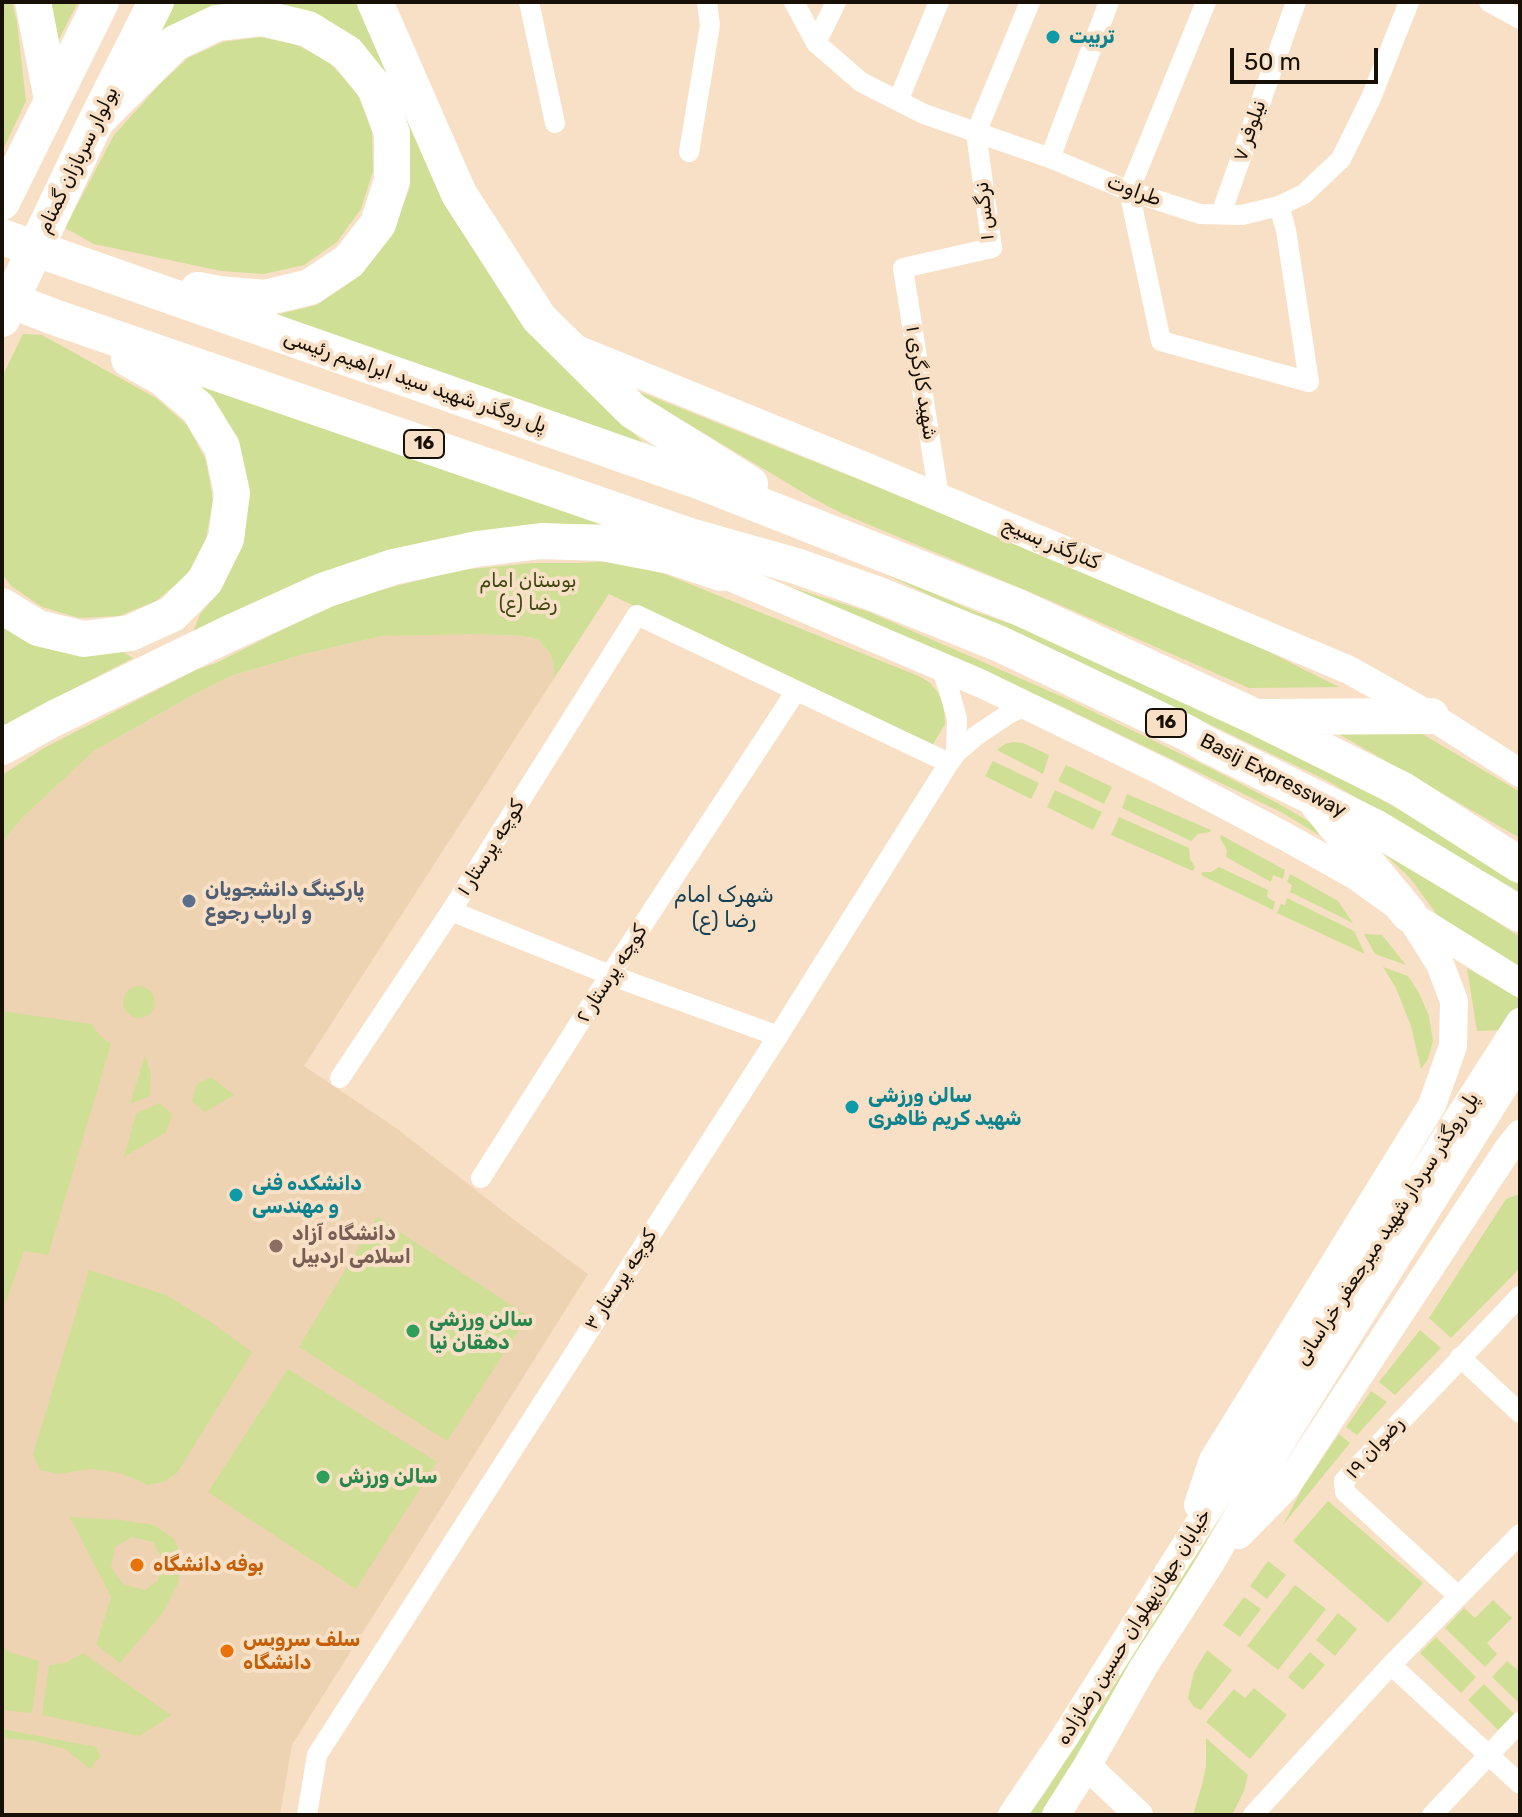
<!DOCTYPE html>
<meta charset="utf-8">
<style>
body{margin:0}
#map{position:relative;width:1522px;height:1817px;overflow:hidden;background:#f7e0c5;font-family:Rubik,sans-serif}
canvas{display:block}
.frame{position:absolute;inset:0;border:4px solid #181007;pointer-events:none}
.scale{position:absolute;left:1230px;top:48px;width:148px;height:36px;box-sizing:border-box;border:4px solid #181007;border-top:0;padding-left:10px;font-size:24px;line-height:28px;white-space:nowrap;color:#181007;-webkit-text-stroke:6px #f7e0c5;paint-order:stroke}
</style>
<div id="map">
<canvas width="1522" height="1817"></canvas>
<div class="frame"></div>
<div class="scale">50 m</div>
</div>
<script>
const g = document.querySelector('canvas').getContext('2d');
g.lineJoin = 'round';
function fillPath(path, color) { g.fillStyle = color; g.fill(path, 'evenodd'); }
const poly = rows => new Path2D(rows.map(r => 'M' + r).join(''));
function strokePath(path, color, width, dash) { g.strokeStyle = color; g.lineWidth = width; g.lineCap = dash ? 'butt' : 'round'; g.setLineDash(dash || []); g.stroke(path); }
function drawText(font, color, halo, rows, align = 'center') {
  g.font = font + ' Rubik,Cairo,sans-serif'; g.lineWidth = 8; g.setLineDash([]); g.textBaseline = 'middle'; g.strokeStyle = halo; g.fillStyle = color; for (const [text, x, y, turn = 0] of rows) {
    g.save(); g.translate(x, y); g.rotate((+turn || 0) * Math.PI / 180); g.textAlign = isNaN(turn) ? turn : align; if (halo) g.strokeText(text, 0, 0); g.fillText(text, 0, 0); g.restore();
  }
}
fillPath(poly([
 [480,634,524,636,539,640,550,654,554,668,553,680,304,1066,396,1128,513,1219,588,1274,292,1745,280,1815,2,1815,2,842,23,817,94,751,193,695,231,676,305,654,382,636]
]), '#eed3b2');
fillPath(poly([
 [2,2,12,2,17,22,26,101,2,152],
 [48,2,78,2,54,49],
 [173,2,362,2,446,201,525,329,652,451,267,317,317,305,361,275,393,231,410,187,410,132,311,18,145,56],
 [260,37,297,45,330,63,357,93,372,131,373,171,361,209,337,242,304,265,264,274,221,271,94,244,65,228,114,135,160,84,188,58,223,42],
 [23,334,42,335,156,398,187,425,206,460,213,500,206,539,187,575,156,601,119,616,79,618,42,607,11,586,2,574,2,377],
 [194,381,613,524,541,525,191,638,200,614,221,590,244,542,249,487,237,440],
 [625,386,1012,541,1261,648,1339,687,1249,688,1056,603,841,513,809,496],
 [843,554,976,612,1026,629,1334,772,1520,880,1520,893,1328,781,1023,635,973,616],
 [630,560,921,677,930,683,938,693,944,706,945,724,932,746,609,594,553,680,554,668,550,654,539,640,524,636,480,634,382,636,305,654,231,676,193,695,94,751,23,817,2,842,2,775,44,748,196,670,216,663,336,603,365,594,460,570,533,563,579,563],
 [787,586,869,612,1065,698,1212,769,1281,805,1313,824,1319,835,1281,812,1061,706,873,625],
 [2,622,120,650,133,658,2,726],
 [1323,725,1414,729,1520,792,1520,838],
 [1013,742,1023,743,1049,755,1043,774,997,750,1005,744],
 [993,761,1039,783,1031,799,985,776],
 [1066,765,1112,787,1104,804,1058,781],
 [1055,790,1102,812,1093,830,1047,807],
 [1127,794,1211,830,1210,832,1198,834,1191,841,1122,808],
 [1119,817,1189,848,1190,859,1195,867,1193,871,1111,835],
 [1221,835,1285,870,1283,879,1273,875,1271,882,1226,857,1227,850,1220,838],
 [1374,844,1520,937,1520,973,1446,927,1410,878],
 [1219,867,1268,890,1267,897,1275,902,1273,910,1201,875,1203,872,1211,872],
 [1290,874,1338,901,1353,923,1290,892,1292,885,1287,882],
 [1287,898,1354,931,1365,954,1277,913,1281,904,1285,905],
 [1364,934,1382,935,1406,965,1375,954],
 [1383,967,1408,976,1419,993,1429,1016,1433,1041,1428,1059,1421,1069,1411,1026,1396,988],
 [1467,968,1520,999,1520,1037,1501,1030,1477,1031],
 '123 1002a16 16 0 1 1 32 0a16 16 0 1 1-32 0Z',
 [2,1011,92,1024,100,1036,111,1044,48,1255,24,1251,2,1312],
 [145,1055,151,1074,150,1096,130,1104],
 [211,1077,234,1095,205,1112,192,1102,196,1085],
 [159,1103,172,1114,166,1132,124,1157,136,1114],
 [1520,1194,1520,1268,1451,1338,1429,1318,1506,1199],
 [377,1217,528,1316,447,1441,299,1347],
 [89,1270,166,1295,212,1323,252,1352,177,1473,164,1482,148,1485,120,1473,91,1469,59,1474,40,1470,33,1454],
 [1420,1330,1441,1348,1395,1395,1379,1382],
 [288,1369,437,1462,356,1589,208,1492],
 [1371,1391,1387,1402,1357,1435,1346,1427],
 [1339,1434,1350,1443,1283,1525,1303,1487],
 [1328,1501,1423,1583,1388,1623,1293,1541],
 [1229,1502,1044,1815,1029,1815,1045,1793],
 [70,1517,122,1520,154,1525,174,1539,182,1558,178,1583,164,1611,120,1663,96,1645,111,1597],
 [132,1537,153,1542,164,1563,158,1580,145,1590,123,1584,111,1567,115,1547],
 [1268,1561,1286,1575,1267,1599,1250,1586],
 [1295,1585,1326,1609,1278,1670,1247,1646],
 [1244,1597,1261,1609,1240,1637,1223,1625],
 [1493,1600,1512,1618,1487,1643,1497,1654,1485,1667,1445,1628,1464,1608,1475,1618],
 [1338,1613,1357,1629,1335,1656,1316,1640],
 [1436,1637,1476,1677,1461,1693,1420,1653],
 [2,1643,8,1652,39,1661,32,1713,2,1710],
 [1207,1650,1232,1670,1201,1710,1194,1707,1188,1698,1194,1672],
 [1310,1652,1325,1665,1303,1690,1288,1677],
 [83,1653,171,1715,140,1736,42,1715,49,1665,65,1663],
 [1507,1661,1520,1672,1520,1704,1492,1677],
 [1484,1684,1514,1714,1498,1730,1468,1700],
 [1254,1688,1287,1715,1250,1759,1206,1722,1234,1689,1245,1698],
 [2,1729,96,1747,100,1757,90,1769,65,1749,34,1741,2,1738],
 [1206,1738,1248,1775,1244,1791,1232,1815,1193,1815,1202,1785,1206,1766]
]), '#d0df96');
strokePath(poly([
 [529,2,555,123],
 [794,2,816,43,861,82,924,114,1050,158,1129,191,1200,214,1242,215,1279,206,1304,194,1341,159,1371,98,1409,2],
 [1206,2,1129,191,1161,341,1309,382,1286,230,1279,206],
 [1489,2,1520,19],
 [816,43,836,2],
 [898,101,939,2],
 [689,152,710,25,707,2],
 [1050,158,1109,2],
 [1221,214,1296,2],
 [939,497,903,268,992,248,976,133,1030,2],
 [940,665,949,690,957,719,956,753],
 [451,911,610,975,778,1036],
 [340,1078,451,911,637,615,949,763],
 [481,1178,610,975,796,691],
 [1460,1357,1520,1413],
 [1458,1596,1345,1492,1344,1481,1520,1296],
 [1391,1665,1520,1534],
 [307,1815,317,1755,778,1036,949,763,956,753,977,735,1010,713,1028,705],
 [1253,1815,1391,1665,1520,1784],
 [1432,1815,1520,1722]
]), '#fff', 20);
strokePath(poly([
 [574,348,867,467,1349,670,1431,716,1520,773],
 [721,573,982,684,1163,772,1288,838,1356,876,1409,914,1520,983],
 [1198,1505,1213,1460,1432,1105,1453,1046,1454,1001,1440,964,1413,921],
 [1239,1535,1285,1488,1508,1149,1520,1134],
 [1087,1766,1139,1815],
 [1012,1815,1064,1738,1254,1437,1520,1022],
 [1056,1815,1087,1766,1144,1666,1210,1564,1276,1450,1520,1061]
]), '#fff', 28);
strokePath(poly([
 [33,2,52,99],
 [375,2,459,194,539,318,633,411,750,484],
 [96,121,175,43,217,23,262,18,308,29,347,53,376,89,392,133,392,180,378,224,349,261,310,287,265,298,219,294,198,290],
 [2,202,101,2],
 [2,237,704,483,1018,607,1256,717,1401,789,1520,865],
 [2,297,54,317,690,536,796,566,876,594,1000,644,1187,733,1206,744,1376,828,1520,914],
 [2,319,96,121,156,2],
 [2,606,38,628,84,639,130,633,172,614,205,581,226,539,232,493,222,447,198,408,163,378,129,359],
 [1262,717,1431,716],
 [2,747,53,719,228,634,325,590,393,567,477,549,541,541,603,543,670,556,721,573],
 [1319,805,1409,914]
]), '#fff', 36);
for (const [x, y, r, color] of [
 [1053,37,8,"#0f9aa8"],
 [189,901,8,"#5c6f8a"],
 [852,1107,8,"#0f9aa8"],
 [236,1195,8,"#0f9aa8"],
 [276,1246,8,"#8d6e63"],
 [413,1331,8,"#2e9e5b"],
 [323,1477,8,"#2e9e5b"],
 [137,1565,8,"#e8710a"],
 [227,1651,8,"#e8710a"]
]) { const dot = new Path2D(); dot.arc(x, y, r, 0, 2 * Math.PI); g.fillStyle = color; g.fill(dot); strokePath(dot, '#f7e0c5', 3); }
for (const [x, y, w] of [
 [424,444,40],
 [1166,723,40]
]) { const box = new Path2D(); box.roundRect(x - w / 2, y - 14, w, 28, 6); g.fillStyle = '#f7e0c5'; g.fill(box); strokePath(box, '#181007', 2); }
drawText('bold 18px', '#181007', null, [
 ["16",424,444],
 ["16",1166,723]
]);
drawText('bold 20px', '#0d838f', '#f7e0c5', [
 ["تربیت",1069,37],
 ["سالن ورزشی",868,1096],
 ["شهید کریم ظاهری",868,1119],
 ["دانشکده فنی",252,1184],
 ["و مهندسی",252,1207]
], 'left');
drawText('20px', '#181007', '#f7e0c5', [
 ["نیلوفر ۷",1250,131,-71],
 ["بولوار سربازان گمنام",78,160,-64],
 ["طراوت",1134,191,20],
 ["نرگس ۱",985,211,-96],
 ["پل روگذر شهید سید ابراهیم رئیسی",415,382,19],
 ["شهید کارگری ۱",921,383,81],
 ["کنارگذر بسیج",1051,544,23],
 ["Basij Expressway",1273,776,27],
 ["کوچه پرستار ۱",491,848,-58],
 ["کوچه پرستار ۲",612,974,-57],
 ["پل روگذر سردار شهید میرجعفر خراسانی",1387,1229,-57],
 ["کوچه پرستار ۳",621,1280,-57],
 ["رضوان ۱۹",1375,1448,-48],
 ["خیابان جهان‌پهلوان حسین رضا‌زاده",1134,1627,-58]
]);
drawText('20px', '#3f4711', '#f7e0c5', [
 ["بوستان امام",528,581],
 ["رضا (ع)",528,604]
]);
drawText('bold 20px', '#4e5e75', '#f7e0c5', [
 ["پارکینگ دانشجویان",205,890],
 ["و ارباب رجوع",205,913]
], 'left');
drawText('bold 20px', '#785e54', '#f7e0c5', [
 ["دانشگاه آزاد",292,1234],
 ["اسلامی اردبیل",292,1257]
], 'left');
drawText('bold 20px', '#27864d', '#f7e0c5', [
 ["سالن ورزشی",429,1320],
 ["دهقان نیا",429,1343],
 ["سالن ورزش",339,1477]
], 'left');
drawText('bold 20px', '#c56008', '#f7e0c5', [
 ["بوفه دانشگاه",153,1565],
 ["سلف سرویس",243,1640],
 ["دانشگاه",243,1663]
], 'left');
drawText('22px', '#144055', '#f7e0c5', [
 ["شهرک امام",724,896],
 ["رضا (ع)",724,921]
]);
</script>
